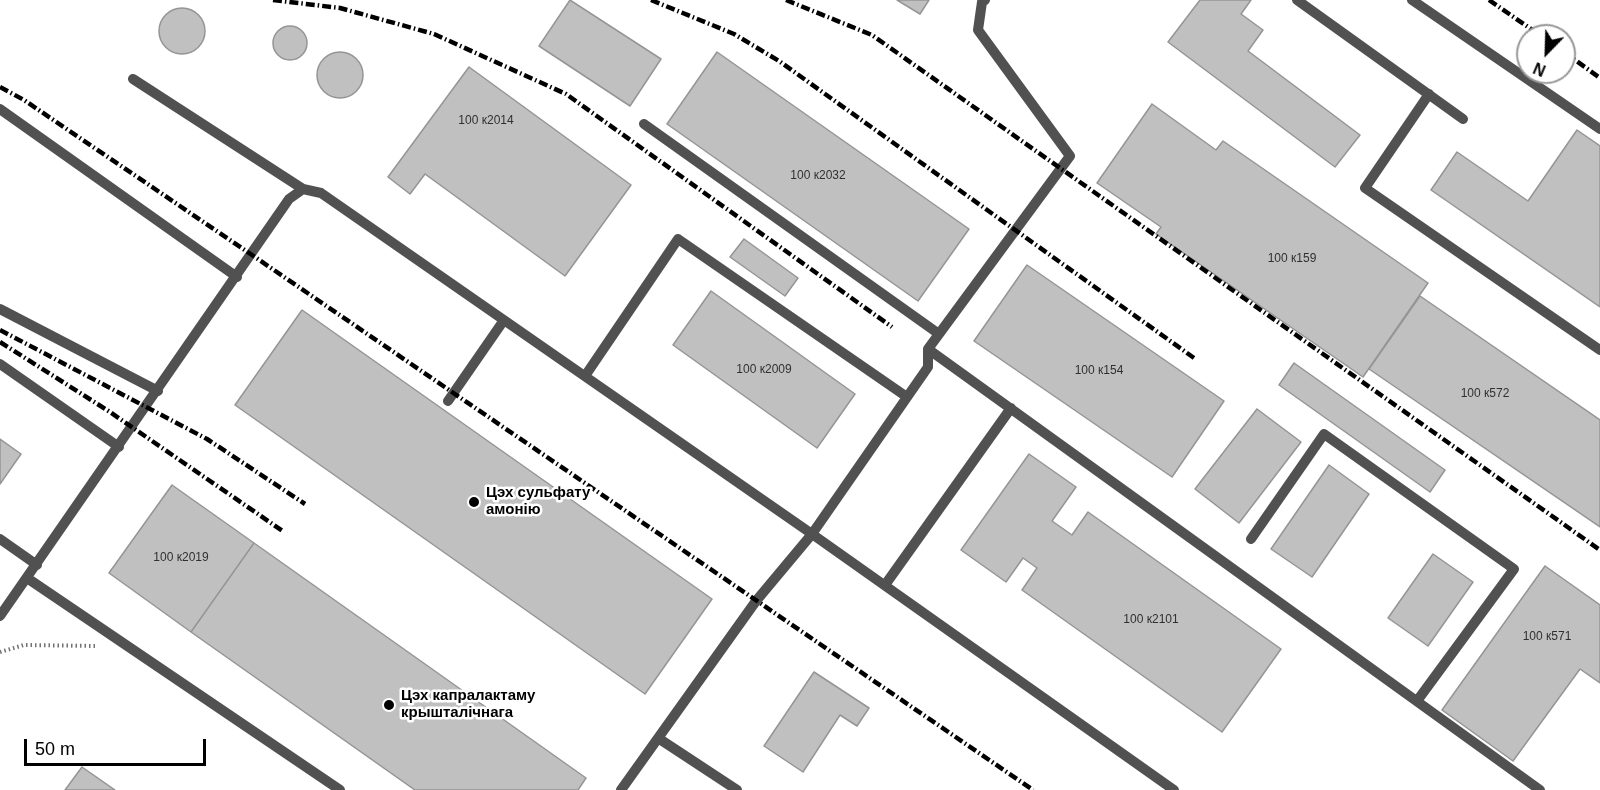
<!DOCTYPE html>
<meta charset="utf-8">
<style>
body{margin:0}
#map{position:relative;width:1600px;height:790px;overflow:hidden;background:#fff;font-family:Arial,sans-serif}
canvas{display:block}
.north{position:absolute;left:1516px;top:24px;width:60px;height:60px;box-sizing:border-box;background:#fff;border:2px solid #999;border-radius:50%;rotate:203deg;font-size:16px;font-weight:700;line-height:24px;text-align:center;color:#000}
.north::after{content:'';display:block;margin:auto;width:21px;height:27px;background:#000;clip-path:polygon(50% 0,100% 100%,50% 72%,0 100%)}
.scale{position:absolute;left:24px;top:739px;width:182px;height:27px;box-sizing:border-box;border:3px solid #000;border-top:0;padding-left:8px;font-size:18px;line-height:21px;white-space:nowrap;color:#000;-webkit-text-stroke:4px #fff;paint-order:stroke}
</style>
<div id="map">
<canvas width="1600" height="790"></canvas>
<div class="north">N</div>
<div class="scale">50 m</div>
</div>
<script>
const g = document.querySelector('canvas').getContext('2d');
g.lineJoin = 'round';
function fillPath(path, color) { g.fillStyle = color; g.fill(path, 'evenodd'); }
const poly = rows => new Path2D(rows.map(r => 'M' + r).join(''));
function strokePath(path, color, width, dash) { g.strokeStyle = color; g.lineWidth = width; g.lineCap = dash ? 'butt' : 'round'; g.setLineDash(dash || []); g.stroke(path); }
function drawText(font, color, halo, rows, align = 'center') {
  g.font = font + ' Arial,sans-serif'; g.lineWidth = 5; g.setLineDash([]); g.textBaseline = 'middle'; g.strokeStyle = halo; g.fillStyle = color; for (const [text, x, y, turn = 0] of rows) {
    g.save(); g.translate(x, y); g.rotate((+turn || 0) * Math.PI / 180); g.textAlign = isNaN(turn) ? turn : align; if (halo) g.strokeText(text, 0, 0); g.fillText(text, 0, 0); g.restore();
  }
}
const building = poly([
 [570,0,661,59,630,106,539,46,570,0],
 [897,0,929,0,920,14,897,0],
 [1200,0,1251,0,1241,14,1263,30,1248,51,1360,135,1335,167,1168,42,1200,0],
 '159 31a23 23 0 1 1 46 0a23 23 0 1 1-46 0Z',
 '273 43a17 17 0 1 1 34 0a17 17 0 1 1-34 0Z',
 [717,52,969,229,918,301,667,124,717,52],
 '317 75a23 23 0 1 1 46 0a23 23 0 1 1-46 0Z',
 [469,67,631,185,565,276,425,174,410,194,388,177,469,67],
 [1152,104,1216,150,1223,141,1428,283,1363,377,1156,234,1161,227,1097,183,1152,104],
 [1577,130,1600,146,1600,307,1431,190,1457,152,1528,201,1577,130],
 [744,239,798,278,785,296,730,257,744,239],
 [1027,265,1224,401,1172,477,974,341,1027,265],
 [711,291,855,394,817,448,673,345,711,291],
 [1420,296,1600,420,1600,527,1369,369,1420,296],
 [302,310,712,599,645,694,235,405,302,310],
 [1294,363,1445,470,1430,492,1279,385,1294,363],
 [1257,409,1301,442,1239,523,1195,489,1257,409],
 [0,439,21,454,0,484,0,439],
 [1029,454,1076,487,1052,521,1072,535,1088,512,1281,649,1222,732,1022,590,1037,568,1023,558,1006,582,961,550,1029,454],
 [1329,465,1369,494,1312,577,1271,549,1329,465],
 [172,485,254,543,191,632,109,573,172,485],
 [254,543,586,778,578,790,415,790,191,632,254,543],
 [1433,554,1473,582,1428,646,1388,618,1433,554],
 [1545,566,1600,605,1600,683,1580,669,1513,761,1442,710,1545,566],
 [814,672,869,708,857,726,840,715,803,772,764,746,814,672],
 [82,767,115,790,65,790,82,767]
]);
fillPath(building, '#c0c0c0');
strokePath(building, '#959595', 1.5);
strokePath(poly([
 [0,652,24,645,97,646]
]), '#737373', 4, [1.5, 3]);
strokePath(poly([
 [1297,0,1463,119],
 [1412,0,1600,129],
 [133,79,303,189,321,193,812,534,1174,790],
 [1429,94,1365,188,1600,350],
 [0,109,237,277],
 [644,124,939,334],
 [0,309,158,391],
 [928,349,1540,790],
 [0,364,119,447],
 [585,376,678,239,907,397],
 [448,401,504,320],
 [0,539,37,565],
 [1251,539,1324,434,1514,569,1417,701],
 [27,578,340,790],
 [885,585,1011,408],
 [0,616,289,199,303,189],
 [658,738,737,790],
 [621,790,756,601,812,534,928,367,928,349,1070,156,978,30,982,2,985,0]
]), '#515151', 10);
strokePath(poly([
 [273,0,340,8,434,34,566,94,892,327],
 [651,0,734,34,779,61,1194,358],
 [786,0,872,35,1600,550],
 [1489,0,1541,36],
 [1564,52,1600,78],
 [0,87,24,100,252,255,1033,790],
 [0,330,207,439,305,504],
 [0,342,110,412,284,532]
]), '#000', 4.5, [9, 3, 1.5, 3]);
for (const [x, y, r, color] of [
 [474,502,6,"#000"],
 [389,705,6,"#000"]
]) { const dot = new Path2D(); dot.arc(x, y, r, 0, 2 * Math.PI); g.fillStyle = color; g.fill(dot); strokePath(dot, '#fff', 2); }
drawText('12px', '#303030', null, [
 ["100 к2014",486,121],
 ["100 к2032",818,176],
 ["100 к159",1292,259],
 ["100 к2009",764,370],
 ["100 к154",1099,371],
 ["100 к572",1485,394],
 ["100 к2019",181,558],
 ["100 к2101",1151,620],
 ["100 к571",1547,637]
]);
drawText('bold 15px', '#000', '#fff', [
 ["Цэх сульфату",486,493],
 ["амонію",486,510],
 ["Цэх капралактаму",401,696],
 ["крышталічнага",401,713]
], 'left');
</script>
